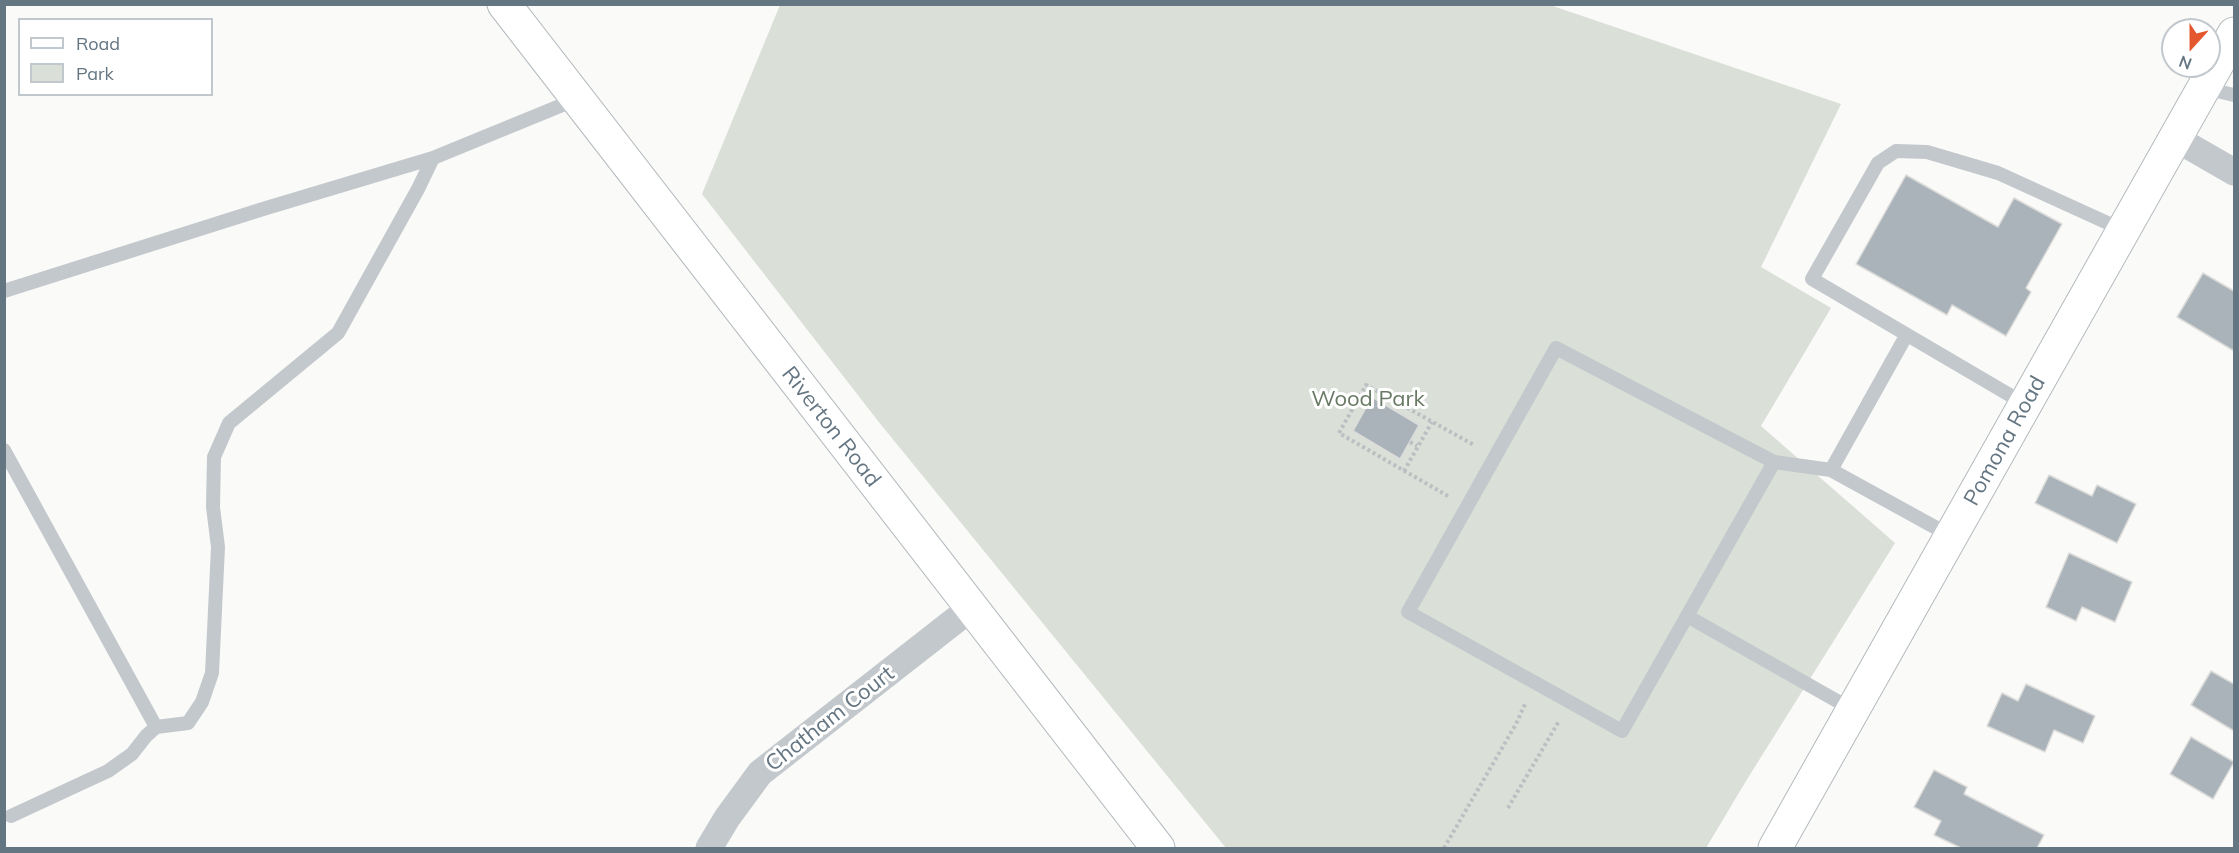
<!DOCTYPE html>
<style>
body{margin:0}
#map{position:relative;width:2239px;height:853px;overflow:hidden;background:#fafaf8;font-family:Mulish,sans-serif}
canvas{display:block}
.frame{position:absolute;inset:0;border:6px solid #657683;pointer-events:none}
.legend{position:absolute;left:18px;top:18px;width:195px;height:78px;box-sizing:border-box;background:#fff;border:2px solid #c1c8cd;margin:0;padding:8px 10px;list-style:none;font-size:18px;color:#657683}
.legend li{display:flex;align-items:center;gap:12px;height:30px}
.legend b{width:30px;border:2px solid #c1c8cd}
.north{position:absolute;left:2161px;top:18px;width:60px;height:60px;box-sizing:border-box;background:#fff;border:2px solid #c1c8cd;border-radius:50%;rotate:201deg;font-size:16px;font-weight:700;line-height:24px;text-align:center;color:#657683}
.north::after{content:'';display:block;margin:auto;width:21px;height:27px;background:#e4572e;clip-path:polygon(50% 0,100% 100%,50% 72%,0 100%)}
</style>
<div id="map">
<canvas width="2239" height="853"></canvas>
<div class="frame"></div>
<ul class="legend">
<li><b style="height:8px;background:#fff"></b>Road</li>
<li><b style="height:16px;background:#dadfd7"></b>Park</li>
</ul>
<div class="north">N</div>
</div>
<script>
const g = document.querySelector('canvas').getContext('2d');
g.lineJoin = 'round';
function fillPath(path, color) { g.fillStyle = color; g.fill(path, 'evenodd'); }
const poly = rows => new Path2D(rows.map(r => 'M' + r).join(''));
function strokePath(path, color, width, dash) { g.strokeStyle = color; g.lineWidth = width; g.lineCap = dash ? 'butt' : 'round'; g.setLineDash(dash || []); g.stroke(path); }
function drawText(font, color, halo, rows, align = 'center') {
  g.font = font + ' Mulish,sans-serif'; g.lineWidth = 6; g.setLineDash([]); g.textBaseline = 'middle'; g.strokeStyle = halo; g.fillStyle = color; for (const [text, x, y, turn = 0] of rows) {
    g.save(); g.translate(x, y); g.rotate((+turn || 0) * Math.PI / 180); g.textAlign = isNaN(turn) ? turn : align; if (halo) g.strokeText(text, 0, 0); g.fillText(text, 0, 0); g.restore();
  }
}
fillPath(poly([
 [780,5,1550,5,1841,104,1761,267,1831,308,1761,426,1895,543,1746,781,1706,848,1226,848,878,421,702,194]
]), '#dadfd7');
const building = poly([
 [1906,175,1998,227,2014,198,2062,224,2026,288,2031,292,2006,336,1952,305,1947,315,1856,264,1906,175],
 [2203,273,2234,291,2234,351,2177,317,2203,273],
 [1372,397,1419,425,1400,459,1353,431,1372,397],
 [2049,475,2092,496,2097,485,2136,504,2117,543,2035,503,2049,475],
 [2069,553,2132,582,2115,622,2082,607,2076,621,2046,607,2069,553],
 [2211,671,2234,684,2234,731,2191,705,2211,671],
 [2026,684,2095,716,2083,743,2054,730,2045,752,1987,726,2002,693,2018,701,2026,684],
 [2191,737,2234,762,2213,799,2170,774,2191,737],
 [1934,770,1967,787,1964,794,2044,835,2037,848,1961,848,1934,835,1941,821,1914,807,1934,770]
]);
fillPath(building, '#aab3b9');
strokePath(building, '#dcdcda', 1.5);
const secondary = poly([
 [504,4,1158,848],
 [1775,848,2234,34]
]);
strokePath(secondary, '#b3babf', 35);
strokePath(poly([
 [1410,442,1417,446],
 [1404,471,1432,422],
 [1448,496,1339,433,1366,385,1474,445],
 [1508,808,1559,721],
 [1444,848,1516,724,1526,702]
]), '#bbbfc2', 4, [3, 3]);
strokePath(poly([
 [2204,88,2234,95],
 [4,291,263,209,433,158],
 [2025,404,1812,279,1878,163,1896,151,1927,152,1998,173,2123,230],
 [4,450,156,727],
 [1774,462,1831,470,1906,336],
 [1831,470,1951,536],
 [1687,616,1774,462,1556,348,1408,612,1622,731,1687,616,1853,710],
 [11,816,108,771,132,754,146,736,156,727,188,723,202,702,212,673,218,547,213,507,214,457,229,423,338,333,418,189,433,158,577,99]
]), '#c3c8cc', 14);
strokePath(poly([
 [2175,138,2234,172],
 [709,848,727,818,760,773,971,608]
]), '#c3c8cc', 27);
strokePath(secondary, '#fff', 33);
drawText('22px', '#687a64', '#fff', [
 ["Wood Park",1368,399]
]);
drawText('22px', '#657683', '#fff', [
 ["Riverton Road",831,427,52],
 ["Pomona Road",2005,441,-61],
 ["Chatham Court",830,719,-38]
]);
</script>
